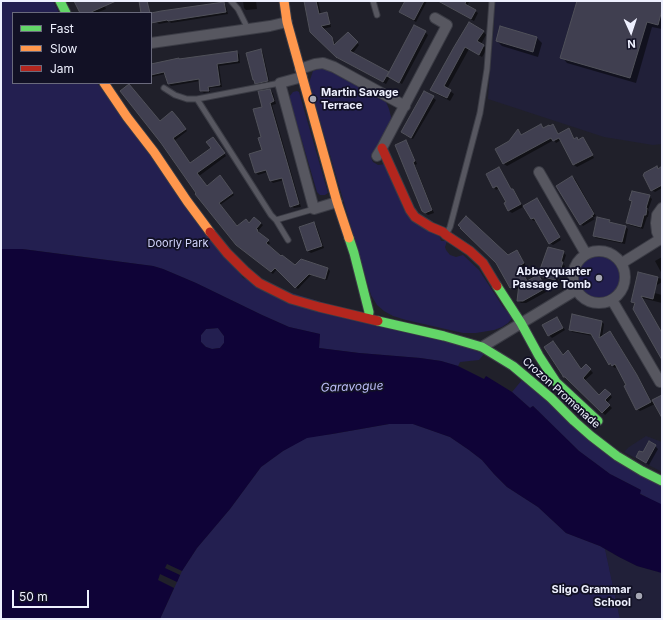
<!DOCTYPE html>
<style>
body{margin:0}
#map{position:relative;width:663px;height:620px;overflow:hidden;background:#20202a;font-family:Inter,sans-serif}
canvas{display:block}
.frame{position:absolute;inset:0;border:2px solid #eef0fe;pointer-events:none}
.legend{position:absolute;left:12px;top:12px;width:140px;height:72px;box-sizing:border-box;background:#121125;border:1px solid #6a6a7c;margin:0;padding:5px 7px;list-style:none;font-size:12px;color:#eef0fe}
.legend li{display:flex;align-items:center;gap:8px;height:20px}
.legend b{width:20px;border:1px solid #6a6a7c}
.north{position:absolute;left:611px;top:12px;width:40px;height:40px;-webkit-text-stroke:3px #121125;paint-order:stroke;rotate:177deg;font-size:11px;font-weight:700;line-height:16px;text-align:center;color:#eef0fe}
.north::after{content:'';display:block;margin:auto;width:14px;height:18px;background:#eef0fe;clip-path:polygon(50% 0,100% 100%,50% 72%,0 100%)}
.scale{position:absolute;left:12px;top:590px;width:77px;height:18px;box-sizing:border-box;border:2px solid #eef0fe;border-top:0;padding-left:5px;font-size:12px;line-height:14px;white-space:nowrap;color:#eef0fe;-webkit-text-stroke:3px #121125;paint-order:stroke}
</style>
<div id="map">
<canvas width="663" height="620"></canvas>
<div class="frame"></div>
<ul class="legend">
<li><b style="height:5px;background:#63d668"></b>Fast</li>
<li><b style="height:5px;background:#ff974d"></b>Slow</li>
<li><b style="height:5px;background:#b3261e"></b>Jam</li>
</ul>
<div class="north">N</div>
<div class="scale">50 m</div>
</div>
<script>
const g = document.querySelector('canvas').getContext('2d');
g.lineJoin = 'round';
function fillPath(path, color) { g.fillStyle = color; g.fill(path, 'evenodd'); }
const poly = rows => new Path2D(rows.map(r => 'M' + r).join(''));
function strokePath(path, color, width, dash) { g.strokeStyle = color; g.lineWidth = width; g.lineCap = dash ? 'butt' : 'round'; g.setLineDash(dash || []); g.stroke(path); }
function drawText(font, color, halo, rows, align = 'center') {
  g.font = font + ' Inter,sans-serif'; g.lineWidth = 3.5; g.setLineDash([]); g.textBaseline = 'middle'; g.strokeStyle = halo; g.fillStyle = color; for (const [text, x, y, turn = 0] of rows) {
    g.save(); g.translate(x, y); g.rotate((+turn || 0) * Math.PI / 180); g.textAlign = isNaN(turn) ? turn : align; if (halo) g.strokeText(text, 0, 0); g.fillText(text, 0, 0); g.restore();
  }
}
fillPath(poly([
 [494,1,662,1,662,144,653,145,604,137,488,99,491,55,494,25],
 [646,436,662,442,662,472,624,452,629,447],
 [605,549,619,557,637,566,662,573,662,619,620,619]
]), '#212039');
fillPath(poly([
 [1,1,53,1,59,13,13,13,13,83,97,83,243,278,455,343,484,354,479,360,460,362,458,366,441,361,420,358,359,353,319,348,320,334,289,327,262,315,196,283,163,269,153,266,69,255,22,249,1,249],
 [322,68,332,71,386,102,389,109,391,117,390,124,371,157,372,160,373,162,378,165,387,164,404,210,439,234,441,241,447,241,445,247,446,250,450,255,456,257,463,255,479,270,503,307,513,317,508,323,502,327,494,330,476,333,463,333,406,320,393,316,384,311,377,305,371,295,309,83,313,71],
 [297,91,299,92,328,193,325,195,320,195,317,192,289,97,293,92],
 '577 277a22 22 0 1 1 44 0a22 22 0 1 1-44 0Z',
 [218,328,224,336,224,343,220,348,212,349,206,347,201,342,201,335,206,329],
 [522,380,662,487,662,503,661,505,639,493,641,490,610,474,579,451,533,406,530,408,512,392],
 [389,424,413,424,450,437,469,450,482,460,494,474,507,487,538,507,566,533,600,546,605,549,620,619,160,619,182,571,197,548,230,509,261,467,283,451,307,437,332,434]
]), '#231f50');
fillPath(poly([
 [1,249,22,249,153,266,163,269,196,283,262,315,289,327,320,334,319,348,359,353,420,358,441,361,458,366,484,379,486,376,512,392,530,408,533,406,579,451,610,474,641,490,640,494,661,504,662,503,662,573,637,566,619,557,600,546,566,533,538,507,507,487,494,474,482,460,469,450,450,437,413,424,389,424,332,434,307,438,283,451,261,467,230,509,197,548,182,571,167,564,165,568,180,575,177,582,160,574,158,580,174,588,160,619,1,619],
 [218,328,224,336,224,343,220,348,212,349,206,347,201,342,201,335,206,329]
]), '#0f0337');
fillPath(poly([
 [76,1,102,1,106,9,96,13,81,13],
 [243,1,256,1,257,9,246,10,244,8],
 [305,1,318,1,321,15,327,14,329,16,331,27,322,29,334,40,335,45,348,33,359,45,353,53,390,74,425,32,428,35,402,84,390,77,386,84,338,58,311,32],
 [406,1,427,1,416,22,402,14,400,12],
 [437,1,468,1,469,2,467,6,475,11,478,13,474,21],
 [578,1,662,1,662,29,652,27,636,83,567,63,562,57],
 [224,3,226,6,228,14,171,23,170,22,159,24,156,22],
 [501,27,537,38,542,43,538,57,502,46,497,41],
 [483,31,486,35,481,44,487,49,482,57,469,49,447,89,454,94,450,101,435,93,432,89,455,48],
 [261,50,263,53,270,84,259,86,256,83],
 [236,52,239,54,240,63,219,66,222,87,210,88,210,92,204,93,201,91,200,81,171,86,169,84,165,74,151,77,151,65],
 [270,90,273,93,276,104,272,105,301,207,294,208,291,206,284,180,273,183,271,181,268,172,258,175,256,172,263,151,263,108],
 [425,92,436,100,413,139,405,135,402,132],
 [160,122,180,122,187,131,174,141,191,164,212,148,215,140,226,156,199,176,207,187,222,179,234,195,220,205,238,227,249,224,254,218,263,225,258,231,270,243,268,246,295,267,301,261,328,269,330,271,327,280,311,275,298,289,277,269,273,274,240,247],
 [553,126,559,134,571,132,575,140,577,139,579,141,585,141,594,158,577,167,574,165,561,140,556,143,554,140,507,166,504,164,496,150,510,142,518,130,522,136,543,128,550,127],
 [406,141,408,144,417,164,415,165,434,213,428,215,423,211],
 [656,167,662,171,662,188,655,192,652,190],
 [499,168,501,171,512,190,515,192,523,207,512,213,509,211,505,204,507,203,499,188,496,190,494,187],
 [572,177,575,179,596,216,593,218,595,219,583,226,581,224],
 [649,196,652,199,648,210,649,212,648,217,647,217,643,229,629,225,627,223,632,202,631,200],
 [537,201,561,240,553,245,550,243,536,220,534,221,531,219],
 [609,221,611,223,625,227,628,229,625,244,596,238,594,236],
 [314,223,316,225,324,248,311,253,308,251],
 [517,251,519,253,526,266,521,269,527,282,538,276,563,252,566,255,563,264,565,266,563,273,560,272,557,282,540,277,548,291,526,303,521,303,518,300,520,287,514,290,511,288,497,263],
 [662,257,662,274,655,261],
 [639,273,662,279,662,282,647,291,662,295,662,303,642,298,662,333,662,357,635,304,632,301],
 [557,318,565,330,552,338,549,335,544,326],
 [602,322,604,324,602,338,613,335,639,378,652,402,662,396,662,415,655,404,640,411,637,409,628,385,617,367,615,368,609,364,593,336,572,332,570,329],
 [553,342,564,356,568,351,581,370,586,365,593,373,584,381,599,396,605,390,612,397,607,403,612,408,605,415,568,378,567,379,563,376],
 [655,446,658,449,649,465,637,457]
]), '#0007');
const building = poly([
 [74,1,116,1,89,13,80,13,74,1],
 [139,1,147,1,150,13,141,13,139,1],
 [304,1,316,1,319,14,327,12,330,24,321,26,332,37,334,45,348,32,358,42,350,51,389,72,383,82,336,57,337,58,310,32,304,1],
 [405,1,424,1,414,20,399,12,405,1],
 [438,1,466,1,465,4,476,10,471,19,438,1],
 [577,1,662,1,662,10,658,25,647,22,630,78,560,58,577,1],
 [224,2,226,12,168,21,167,20,151,23,151,13,161,11,224,2],
 [469,22,484,31,477,41,484,45,479,55,465,47,444,86,451,90,447,98,430,90,454,47,469,22],
 [414,25,426,31,399,83,387,76,414,25],
 [500,26,537,37,533,52,496,41,500,26],
 [261,49,268,81,255,84,254,80,253,80,246,53,261,49],
 [237,51,238,61,217,64,220,85,208,87,209,91,200,91,199,79,168,84,164,72,151,75,151,64,179,58,179,59,237,51],
 [129,84,160,121,172,111,178,118,186,129,173,138,190,163,211,148,206,142,213,137,225,153,197,173,207,186,220,175,233,193,219,203,237,226,246,219,249,223,254,217,261,223,256,229,258,230,257,231,269,240,266,243,281,256,282,255,295,265,301,259,328,268,325,279,309,274,295,288,275,268,271,272,236,245,195,194,196,193,161,143,120,91,129,84],
 [270,89,274,101,270,103,299,204,290,207,282,178,270,181,266,170,255,173,249,154,262,150,258,138,261,137,253,109,262,107,258,91,270,89],
 [424,91,434,96,411,138,401,132,424,91],
 [541,124,543,128,549,125,550,126,553,124,558,134,569,128,574,139,577,137,578,140,583,137,593,155,573,165,559,138,553,141,551,138,503,164,495,149,509,141,518,129,521,135,541,124],
 [406,140,415,161,413,162,432,210,425,213,422,211,395,145,406,140],
 [657,166,658,169,662,166,662,185,651,191,643,175,644,174,644,173,657,166],
 [499,167,511,189,513,189,521,204,508,211,504,203,506,202,497,186,493,188,486,174,499,167],
 [572,176,594,214,591,216,593,216,580,225,556,186,572,176],
 [632,191,650,195,646,208,647,208,646,215,644,215,641,227,626,223,632,201,629,200,632,191],
 [537,198,560,237,549,244,534,218,531,219,523,206,537,198],
 [466,216,508,255,517,250,524,263,519,266,527,281,538,275,548,247,564,251,561,262,563,262,560,271,558,270,555,280,539,276,546,288,523,301,517,301,519,284,510,288,496,263,460,228,461,228,458,225,466,216],
 [597,217,610,220,609,222,626,226,622,242,593,236,597,217],
 [314,222,322,246,307,251,299,227,314,222],
 [638,272,658,277,653,299,641,296,662,333,662,360,633,309,635,303,631,302,638,272],
 [572,314,602,321,599,338,610,331,637,375,651,402,636,410,624,386,626,385,615,364,612,366,610,363,609,365,591,334,569,330,572,314],
 [557,317,563,328,548,336,542,325,557,317],
 [553,341,563,355,568,350,581,369,586,364,591,369,583,378,599,395,605,389,611,394,605,400,610,405,602,413,565,377,563,377,563,376,544,347,553,341],
 [662,395,662,418,652,400,662,395],
 [649,441,656,445,646,463,636,457,639,451,643,452,649,441]
]);
fillPath(building, '#403f50');
strokePath(building, '#50515a', 1);
const lane = poly([
 [231,1,238,9,248,29],
 [373,1,377,15],
 [280,83,197,99,271,215,276,220,314,209],
 [164,88,175,95,187,99,197,99],
 [276,220,288,240],
 [447,233,450,227,480,113,487,69,492,1]
]);
const street = poly([
 [151,43,270,26,287,22],
 [300,69,315,64,323,63,334,67,405,106],
 [302,77,280,83,314,209,337,202],
 [377,156,382,148,447,25,435,18],
 [539,172,586,254],
 [660,239,657,232,656,223,657,215,662,208],
 '573 277a26 26 0 1 1 52 0a26 26 0 1 1-52 0Z',
 [622,263,662,238],
 [612,300,660,382,662,380],
 [482,347,576,290]
]);
const fast = poly([
 [60,1,66,13],
 [349,238,354,253,369,312,368,318],
 [497,286,521,323,539,356,556,382,598,421],
 [378,321,444,336,482,347,513,366,551,398,574,421,591,436,617,456,642,471,662,481]
]);
const slow = poly([
 [284,1,287,22,337,202,349,238],
 [104,83,127,117,154,152,187,201,210,232]
]);
const jam = poly([
 [382,148,410,210,415,217,431,227,443,232,446,235,470,251,483,263,497,286],
 [210,232,227,253,245,271,259,283,291,299,319,307,378,321]
]);
strokePath(lane, '#3b3c45', 7);
strokePath(street, '#3b3c45', 12);
strokePath(fast, '#3b3c45', 11);
strokePath(slow, '#3b3c45', 11);
strokePath(jam, '#3b3c45', 11);
strokePath(lane, '#575760', 5);
strokePath(street, '#575760', 10);
strokePath(fast, '#63d668', 9);
strokePath(slow, '#ff974d', 9);
strokePath(jam, '#b3261e', 9);
for (const [x, y, r, color] of [
 [313,99,4,"#a6a7b4"],
 [599,278,4,"#a6a7b4"],
 [639,596,4,"#a6a7b4"]
]) { const dot = new Path2D(); dot.arc(x, y, r, 0, 2 * Math.PI); g.fillStyle = color; g.fill(dot); strokePath(dot, '#121125', 1.5); }
drawText('bold 11px', '#eef0fe', '#121125', [
 ["Martin Savage",321,93,"left"],
 ["Terrace",321,106,"left"],
 ["Abbeyquarter",591,272],
 ["Passage Tomb",591,285],
 ["Sligo Grammar",631,590],
 ["School",631,603]
], 'right');
drawText('11px', '#d3d5fd', '#121125', [
 ["Doorly Park",178,244]
]);
drawText('11px', '#eef0fe', '#121125', [
 ["Crozon Promenade",561,393,42]
]);
drawText('italic 12px', '#bcbef9', '#121125', [
 ["Garavogue",352,387,-2]
]);
</script>
